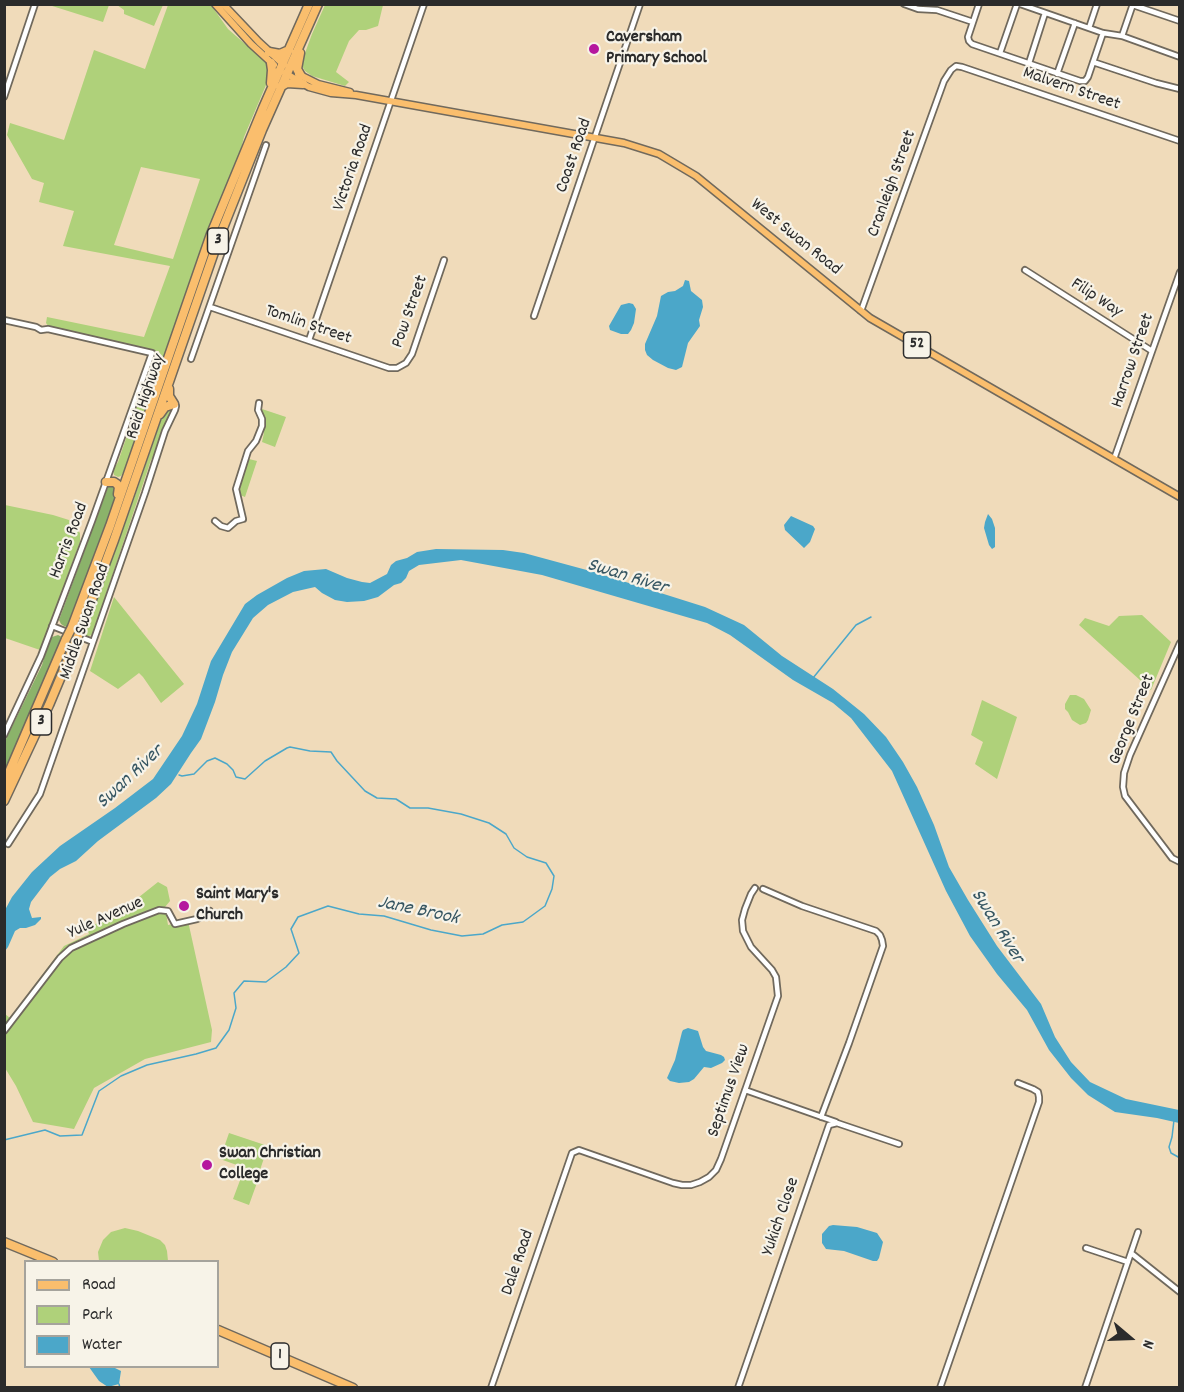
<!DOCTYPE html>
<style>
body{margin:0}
#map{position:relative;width:1184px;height:1392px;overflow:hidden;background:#f0dbba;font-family:Dekko,sans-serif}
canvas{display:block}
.frame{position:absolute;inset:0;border:6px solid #2b2b2b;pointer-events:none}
.legend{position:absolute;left:24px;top:1260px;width:195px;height:108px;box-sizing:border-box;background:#f7f3e8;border:2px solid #a5a39c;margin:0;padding:8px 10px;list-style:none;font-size:18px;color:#2b2b2b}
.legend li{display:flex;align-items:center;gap:12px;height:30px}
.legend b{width:30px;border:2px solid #a5a39c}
.north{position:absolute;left:1100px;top:1308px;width:60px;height:60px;-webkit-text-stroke:4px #f7f3e8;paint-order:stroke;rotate:109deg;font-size:16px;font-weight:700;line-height:24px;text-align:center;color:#2b2b2b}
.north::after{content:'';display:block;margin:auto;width:21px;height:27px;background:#2b2b2b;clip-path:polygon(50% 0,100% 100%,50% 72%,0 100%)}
</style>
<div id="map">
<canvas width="1184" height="1392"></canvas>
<div class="frame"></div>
<ul class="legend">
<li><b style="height:8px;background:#fabe6d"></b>Road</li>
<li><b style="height:16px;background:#afd17a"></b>Park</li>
<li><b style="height:16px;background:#4ba7c9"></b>Water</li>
</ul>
<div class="north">N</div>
</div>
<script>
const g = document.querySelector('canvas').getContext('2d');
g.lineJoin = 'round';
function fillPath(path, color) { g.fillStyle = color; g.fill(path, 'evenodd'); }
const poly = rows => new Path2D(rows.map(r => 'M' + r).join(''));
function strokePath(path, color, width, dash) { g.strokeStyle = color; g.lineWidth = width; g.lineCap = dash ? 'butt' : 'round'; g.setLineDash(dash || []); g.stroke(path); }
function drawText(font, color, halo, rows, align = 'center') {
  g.font = font + ' Dekko,sans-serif'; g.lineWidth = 4.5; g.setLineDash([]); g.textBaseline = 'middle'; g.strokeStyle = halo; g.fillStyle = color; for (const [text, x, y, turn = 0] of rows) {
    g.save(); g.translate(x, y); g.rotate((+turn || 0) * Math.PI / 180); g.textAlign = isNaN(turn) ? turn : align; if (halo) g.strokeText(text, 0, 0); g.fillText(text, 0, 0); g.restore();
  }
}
fillPath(poly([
 [49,5,109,5,103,22],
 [117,5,163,5,154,26,124,14,124,10],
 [168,5,211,5,228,29,268,64,269,78,244,137,239,157,175,325,124,471,121,476,118,477,114,475,113,470,118,462,147,377,158,361,159,351,155,351,49,327,46,323,47,317,144,337,170,266,63,246,74,211,39,202,44,183,32,179,7,135,10,123,64,140,94,50,145,69],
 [141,167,200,179,173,259,114,245],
 [325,5,383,5,378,26,366,30,359,30,349,41,336,72,349,82,345,86,312,76,305,71,301,64,312,34],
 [171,408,171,412,163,430,157,451,151,460,93,633,92,635,86,637,83,636,86,626,134,499,162,417,164,411],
 [259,408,286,417,275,447,262,442,264,433,264,417],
 [249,459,257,461,245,497,240,495,239,489],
 [5,505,53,515,69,520,80,533,80,542,40,650,5,638],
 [114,597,184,684,161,703,143,677,139,673,118,689,90,671],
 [1142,615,1171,642,1151,690,1079,625,1085,618,1109,626,1119,616],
 [1070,695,1076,695,1084,699,1091,710,1088,720,1086,723,1080,725,1072,720,1068,712,1065,709,1065,704],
 [982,700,1017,717,997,779,975,764,983,742,971,735],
 [158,882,167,887,170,901,165,907,168,925,188,921,212,1030,211,1042,145,1059,94,1088,74,1129,33,1122,16,1086,5,1068,5,1014,10,1018,64,946,89,934,87,928,110,917,109,913,134,901],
 [229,1133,268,1146,259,1173,220,1159],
 [242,1175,258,1180,249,1205,233,1199],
 [125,1228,138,1231,160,1240,165,1245,167,1251,168,1261,99,1261,98,1252,103,1240,111,1232]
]), '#afd17a');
fillPath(poly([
 [112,485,115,486,117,492,69,628,64,626,61,624,59,620,108,487],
 [58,635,64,638,5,776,5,747,6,739,42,665,48,645,52,637]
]), '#8bb36a');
fillPath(poly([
 [685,280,689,281,691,291,702,300,703,307,699,320,700,326,688,343,682,367,676,370,668,368,653,360,647,355,645,350,645,344,657,316,661,296,668,292,675,291,683,286],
 [629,303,633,304,636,309,634,323,631,330,628,334,621,334,610,330,609,326,621,305],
 [988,514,992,519,995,528,995,547,992,549,989,545,984,528,985,522],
 [791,516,813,526,815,529,810,542,804,548,785,530,784,525],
 [436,549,503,550,524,553,594,572,705,607,744,625,782,656,833,689,864,714,886,737,903,762,917,787,934,825,949,867,968,900,997,946,1041,1004,1055,1037,1071,1062,1090,1082,1126,1099,1179,1110,1179,1123,1157,1118,1115,1112,1088,1095,1071,1078,1049,1050,1027,1010,997,974,970,936,946,891,892,771,851,718,833,703,793,680,730,635,707,623,542,575,461,560,419,565,409,571,406,578,401,583,394,585,378,597,364,601,347,602,335,600,322,593,315,587,293,592,268,605,253,618,232,652,223,675,215,702,201,739,191,753,171,784,156,798,98,841,76,861,60,869,50,877,31,902,29,909,32,918,41,917,41,919,35,925,26,928,20,928,15,931,8,947,5,951,5,910,12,897,32,872,60,846,115,808,153,779,182,736,197,704,211,661,245,604,257,595,287,578,304,571,326,569,347,578,362,582,370,583,387,574,391,565,396,561,407,558,417,552],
 [688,1028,698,1031,703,1047,706,1051,721,1055,724,1057,725,1060,722,1063,711,1068,704,1067,694,1079,689,1082,679,1083,670,1081,667,1078,675,1060,682,1032,683,1030],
 [833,1225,857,1227,877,1233,883,1242,879,1258,877,1261,873,1261,844,1251,826,1249,822,1243,822,1234,829,1226],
 [89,1367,113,1367,121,1371,119,1384,108,1387,99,1381]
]), '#4ba7c9');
strokePath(poly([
 [813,678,856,625,871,617],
 [1174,1120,1172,1137,1169,1147,1171,1153,1180,1158],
 [4,1140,45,1130,60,1136,82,1135,99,1091,121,1076,147,1065,196,1054,216,1048,229,1030,236,1008,234,993,244,981,266,982,286,967,299,953,291,929,298,917,328,906,359,914,384,916,431,930,462,936,483,934,502,925,523,922,545,906,552,889,554,876,546,863,527,857,514,848,506,834,489,823,461,814,428,808,410,808,396,799,377,798,365,791,337,761,331,752,310,751,290,747,287,748,265,761,245,779,236,777,233,770,227,764,215,758,207,761,194,774,182,776,179,775],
 [119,1384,120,1388]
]), '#4ba7c9', 1.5);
const minor = poly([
 [904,4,918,9,937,10,973,22],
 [979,4,968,37,969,41,972,44,1080,81,1085,81,1088,77,1103,33],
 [1020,4,1103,33,1122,36,1180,57],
 [1133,5,1180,21],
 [1089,28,1097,4],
 [1122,36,1133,4],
 [1000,53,1017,4],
 [1093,62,1156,83,1180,89],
 [1029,63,1045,13],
 [1057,74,1075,23],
 [4,97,35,4],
 [1025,270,1152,351],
 [210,307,389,368,397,368,406,363,412,354,444,260],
 [861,311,944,81,951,70,956,66,962,67,1180,141],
 [534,316,640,4],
 [4,320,36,327,41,330,48,329,152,353,92,521,41,656,4,735],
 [309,340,424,4],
 [191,359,266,145],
 [1114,459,1180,272],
 [215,521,221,526,228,528,236,521,243,519,236,489,248,451,256,441,262,426,262,419,258,410,259,403],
 [52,626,93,642],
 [1180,643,1130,755,1124,773,1123,787,1125,796,1166,850,1172,858,1180,862],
 [8,844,40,794,145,493,165,431,175,410,176,406,174,404],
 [763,889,802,906,876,931,880,935,882,940,883,946,849,1043,821,1117],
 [4,1031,60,958,71,948,123,924,159,910,168,911,175,924,197,919,210,911],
 [745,1090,836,1122],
 [1086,1248,1128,1262],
 [1131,1253,1180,1292],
 [491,1388,572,1153,579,1150,673,1183,682,1185,691,1185,700,1182,709,1177,716,1170,721,1159,778,996,776,977,772,970,751,947,743,931,742,920,745,909,751,894,755,888],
 [738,1388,829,1125,837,1123,899,1144],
 [940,1388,1039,1102,1039,1097,1038,1092,1033,1089,1018,1083],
 [1085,1388,1138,1232]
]);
const major = poly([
 [215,4,251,44,274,65],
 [223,4,259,42,284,65],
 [285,73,309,87,331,93,356,95,624,143,659,154,696,176,870,318,1180,497],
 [298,74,318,84,350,92]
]);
const highway = poly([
 [269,52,280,54,289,50],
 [300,53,297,69,301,76],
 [271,83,272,70,271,63],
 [280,87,287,83,303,84],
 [160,414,165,407,174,404,169,396,169,389],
 [106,482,114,482,117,484,119,487,118,494],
 [72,627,110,526,211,234,263,108,309,4],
 [81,629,114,540,219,238,262,130,318,4],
 [4,784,66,639],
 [4,801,49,705,75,643],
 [4,1242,53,1262],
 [218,1330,353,1388]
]);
strokePath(minor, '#70695d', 8);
strokePath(major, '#70695d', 9);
strokePath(highway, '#70695d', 11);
strokePath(minor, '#fff', 4.5);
strokePath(major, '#fabe6d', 6);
strokePath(highway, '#fabe6d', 8);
const highwayBridge = poly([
 [66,639,72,627],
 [75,643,81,629]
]);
strokePath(highwayBridge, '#70695d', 11, []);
strokePath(highwayBridge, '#fabe6d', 8);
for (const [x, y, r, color] of [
 [594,49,6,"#b5179e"],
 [184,906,6,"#b5179e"],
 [207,1165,6,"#b5179e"]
]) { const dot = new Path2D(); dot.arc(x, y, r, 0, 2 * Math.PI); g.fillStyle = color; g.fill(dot); strokePath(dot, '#f7f3e8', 2); }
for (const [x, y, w] of [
 [218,241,21],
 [917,345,27],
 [41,722,21],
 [280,1356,18]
]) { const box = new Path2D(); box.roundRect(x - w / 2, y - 13, w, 26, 4.5); g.fillStyle = '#f7f3e8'; g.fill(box); strokePath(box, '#2b2b2b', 1.5); }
drawText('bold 16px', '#2b2b2b', null, [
 ["3",218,241],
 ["52",917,345],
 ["3",41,722],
 ["1",280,1356]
]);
drawText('bold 18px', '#2b2b2b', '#f7f3e8', [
 ["Caversham",606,39],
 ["Primary School",606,60],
 ["Saint Mary's",196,896],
 ["Church",196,917],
 ["Swan Christian",219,1155],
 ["College",219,1176]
], 'left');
drawText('18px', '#2b2b2b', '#f7f3e8', [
 ["Malvern Street",1071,90,19],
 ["Coast Road",575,156,-71],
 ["Victoria Road",354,168,-71],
 ["Cranleigh Street",893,184,-70],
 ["West Swan Road",795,238,39],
 ["Filip Way",1096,299,33],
 ["Pow Street",411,312,-70],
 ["Tomlin Street",308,326,19],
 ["Harrow Street",1134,361,-71],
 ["Reid Highway",147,397,-71],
 ["Harris Road",70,541,-69],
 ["Middle Swan Road",86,622,-71],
 ["George Street",1133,720,-68],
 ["Yule Avenue",106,919,-24],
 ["Septimus View",730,1091,-71],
 ["Yukich Close",782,1217,-71],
 ["Dale Road",519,1263,-71]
]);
drawText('italic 20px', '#365662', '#f7f3e8', [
 ["Swan River",627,578,17],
 ["Swan River",131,778,-43],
 ["Jane Brook",418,912,12],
 ["Swan River",996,927,58]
]);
</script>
